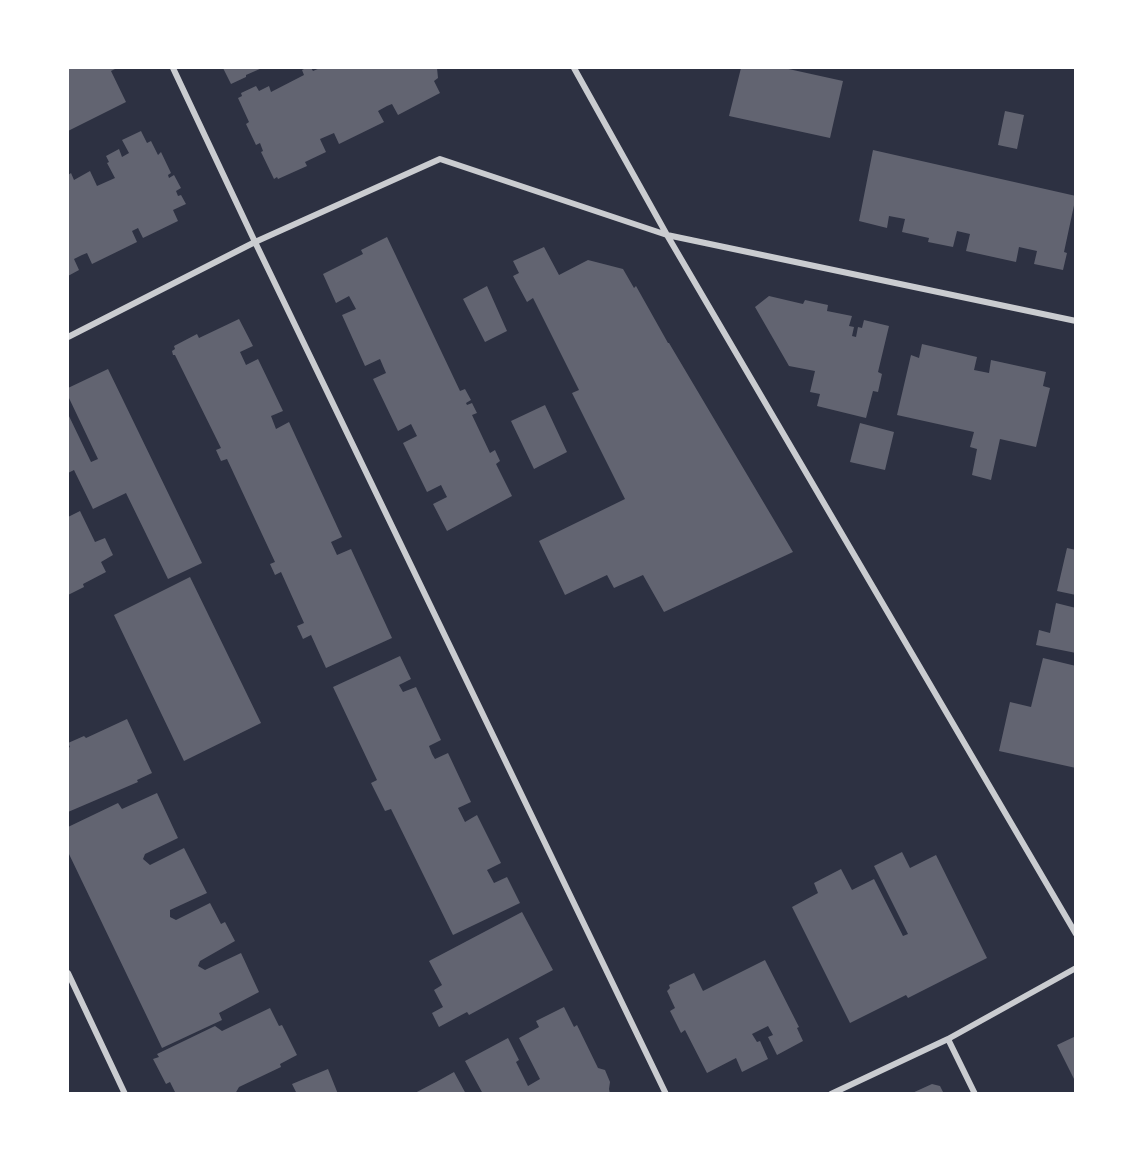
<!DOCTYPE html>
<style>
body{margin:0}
#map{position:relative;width:1143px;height:1161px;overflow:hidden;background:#2d3142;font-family:Georgia,serif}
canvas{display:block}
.frame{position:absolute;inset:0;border:69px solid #fff;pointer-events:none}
</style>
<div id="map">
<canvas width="1143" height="1161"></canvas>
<div class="frame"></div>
</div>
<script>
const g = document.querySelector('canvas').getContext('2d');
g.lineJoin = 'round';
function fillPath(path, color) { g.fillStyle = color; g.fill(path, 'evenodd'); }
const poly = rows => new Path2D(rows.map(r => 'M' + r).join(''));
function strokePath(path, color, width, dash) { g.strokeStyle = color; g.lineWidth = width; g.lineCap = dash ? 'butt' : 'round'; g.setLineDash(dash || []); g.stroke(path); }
fillPath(poly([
 [68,68,117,68,111,71,126,102,68,131],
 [223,68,262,68,246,75,246,77,231,84],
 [306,68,311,68,313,71,320,68,437,68,438,78,434,81,440,93,398,115,392,104,387,106,378,111,384,122,339,144,334,133,320,139,326,152,305,162,307,166,278,179,277,177,274,179,261,152,263,151,260,143,256,145,246,124,249,122,238,98,242,96,241,93,256,86,259,91,269,86,271,92,304,75,302,70],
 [741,68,784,68,843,81,830,138,729,116],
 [1005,111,1024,115,1017,149,998,145],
 [141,131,147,143,151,141,158,155,161,152,171,173,168,175,169,178,174,175,181,188,176,191,178,196,181,195,186,204,173,210,178,221,143,238,138,228,132,231,137,242,92,264,87,253,82,255,74,259,79,270,68,276,68,175,71,173,74,180,90,171,97,186,115,178,107,163,109,162,106,156,119,149,122,157,129,153,122,140],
 [873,150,1076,196,1064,252,1067,253,1063,270,1034,264,1037,251,1019,247,1016,262,966,251,970,234,957,231,953,247,928,242,929,238,902,232,905,219,889,216,887,228,859,221],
 [387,237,460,391,465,389,471,400,466,403,467,405,472,403,477,413,472,415,490,453,495,450,500,461,496,464,512,496,447,531,433,504,447,497,441,485,427,492,403,443,417,436,411,424,398,431,373,379,386,373,380,359,365,366,342,315,356,309,349,296,336,303,323,274,363,254,361,250],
 [544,247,559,275,588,260,623,269,634,288,636,286,668,343,669,343,793,552,664,612,643,575,614,588,607,575,565,595,539,541,625,499,572,393,579,390,533,298,527,302,513,276,519,273,513,261],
 [487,286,507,331,485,342,463,299],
 [769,296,803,304,805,300,828,305,827,311,852,316,849,326,854,327,852,336,856,337,858,327,862,328,864,320,889,326,878,372,882,374,878,392,873,391,866,418,817,406,820,394,810,392,815,371,789,366,755,307],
 [239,319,253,346,240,352,246,365,258,359,283,411,271,416,276,429,289,422,342,537,331,542,337,555,351,549,392,638,326,668,311,635,303,639,297,626,304,623,281,572,275,575,270,564,275,562,227,459,221,461,216,450,221,448,175,355,173,355,172,351,175,349,174,346,197,334,199,338],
 [922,344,977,357,974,370,989,373,991,360,1046,372,1043,386,1050,388,1036,447,1000,439,991,480,972,475,977,449,970,447,974,432,897,415,911,355,919,358],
 [108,369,202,563,168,579,126,493,93,509,74,470,68,473,68,414,91,462,98,459,68,396,68,388],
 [545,405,567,452,534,469,511,421],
 [860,423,894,432,885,470,850,462],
 [80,511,95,542,105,538,113,555,101,562,106,572,83,584,84,587,68,595,68,517],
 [1067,548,1076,550,1076,595,1057,591],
 [190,577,261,723,184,761,114,615],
 [1056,603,1076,608,1076,653,1036,645,1039,630,1050,633],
 [400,656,411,679,399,685,403,692,416,687,441,740,429,746,432,754,435,759,448,753,471,802,458,808,465,822,477,815,501,863,487,870,494,883,507,877,520,903,453,935,391,809,385,811,371,783,377,780,333,687],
 [1043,658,1076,666,1076,768,999,751,1010,702,1031,707],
 [127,719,152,773,137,780,138,782,68,812,68,748,70,747,68,743,84,736,86,738],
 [157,793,178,838,145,854,143,859,150,865,184,848,207,893,170,910,170,917,176,920,210,903,221,924,225,922,235,941,200,961,198,966,205,970,241,953,259,992,219,1013,222,1020,162,1048,68,852,68,827,118,803,122,809],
 [902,852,910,868,936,855,987,958,908,998,906,995,850,1023,792,907,818,893,814,883,841,869,852,890,874,879,903,936,908,934,874,866],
 [522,912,553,970,469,1015,467,1012,439,1027,432,1013,443,1007,434,990,442,985,429,961],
 [765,960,799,1027,797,1028,803,1041,777,1055,768,1037,773,1035,768,1026,752,1034,757,1042,760,1041,768,1059,742,1072,736,1058,707,1073,685,1030,681,1033,670,1011,675,1008,667,991,670,988,669,985,694,973,703,991],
 [564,1007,574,1027,577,1025,598,1068,605,1070,610,1082,609,1089,610,1094,483,1094,465,1061,508,1038,519,1060,516,1062,528,1086,540,1079,519,1038,539,1027,536,1021],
 [270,1008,279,1026,282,1025,297,1055,280,1064,281,1067,239,1087,235,1094,176,1094,170,1082,166,1084,153,1059,159,1057,157,1054,215,1026,222,1031],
 [1076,1036,1076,1083,1057,1045],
 [328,1069,338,1094,297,1094,292,1084],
 [454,1072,466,1094,413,1094,436,1082],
 [932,1084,940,1086,944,1094,910,1094]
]), '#626471');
strokePath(poly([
 [173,68,255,242,666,1094],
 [574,68,667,235,1076,934],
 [68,337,255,242,440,159,667,235,1076,321],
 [68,973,125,1094],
 [948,1039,975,1094],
 [831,1094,948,1039,1076,968]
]), '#caccd0', 6);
</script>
